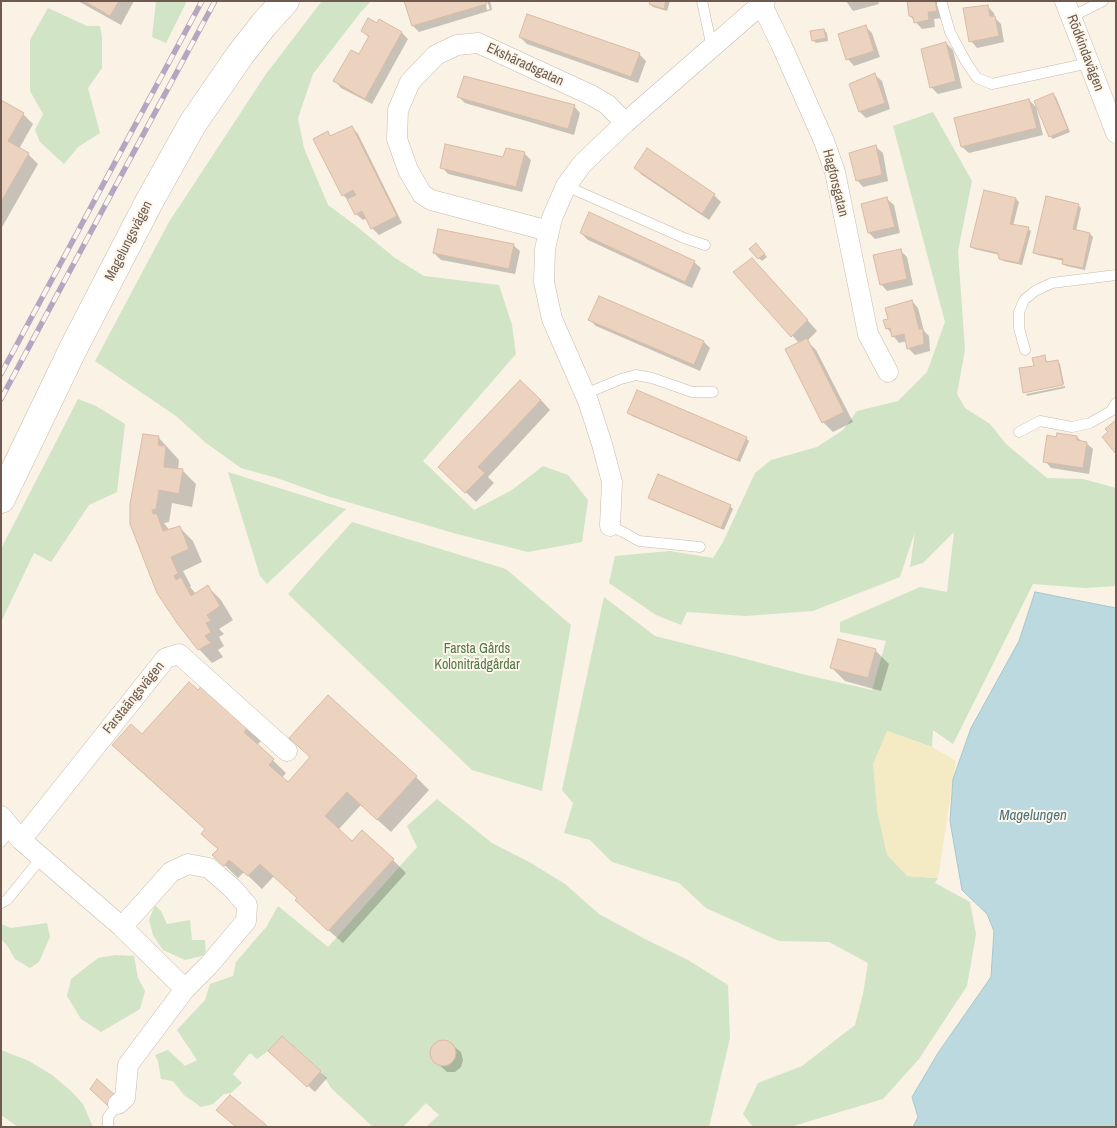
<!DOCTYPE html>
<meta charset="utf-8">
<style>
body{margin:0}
#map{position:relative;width:1117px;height:1128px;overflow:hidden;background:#f9f2e5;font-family:"Archivo Narrow",sans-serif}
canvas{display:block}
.frame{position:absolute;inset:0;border:2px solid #6e5a4e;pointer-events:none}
</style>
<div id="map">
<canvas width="1117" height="1128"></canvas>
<div class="frame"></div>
</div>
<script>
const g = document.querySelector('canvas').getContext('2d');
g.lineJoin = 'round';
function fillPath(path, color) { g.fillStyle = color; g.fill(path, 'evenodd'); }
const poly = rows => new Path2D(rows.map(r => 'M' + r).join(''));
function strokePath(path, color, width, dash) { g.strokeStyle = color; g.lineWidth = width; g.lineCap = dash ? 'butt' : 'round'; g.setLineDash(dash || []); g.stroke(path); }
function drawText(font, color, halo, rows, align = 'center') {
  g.font = font + ' "Archivo Narrow",sans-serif'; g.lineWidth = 4; g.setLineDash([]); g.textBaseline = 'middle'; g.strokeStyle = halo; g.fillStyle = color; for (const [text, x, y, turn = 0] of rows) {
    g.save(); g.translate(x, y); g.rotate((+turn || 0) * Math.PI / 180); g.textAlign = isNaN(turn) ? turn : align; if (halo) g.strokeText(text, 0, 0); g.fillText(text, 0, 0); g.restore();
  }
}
fillPath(poly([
 [156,1,187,1,166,43,152,37],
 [322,1,371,1,360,13,313,74,298,118,304,148,328,205,355,225,395,258,424,276,499,285,512,325,516,354,423,461,474,510,512,490,543,466,568,475,588,500,582,542,528,552,457,534,327,496,277,478,241,468,206,443,176,416,95,361,169,222,266,74],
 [48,8,87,26,100,26,102,37,102,68,88,88,100,133,78,147,64,164,40,142,35,130,43,114,30,91,30,40],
 [933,112,972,181,958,251,965,350,957,394,965,408,990,424,1007,445,1047,478,1083,479,1116,488,1116,586,1085,588,1033,584,953,744,933,730,932,747,887,731,907,876,938,878,935,883,970,902,976,934,967,986,919,1059,883,1099,790,1127,753,1127,743,1114,758,1083,802,1066,855,1025,863,994,868,963,829,942,779,941,706,908,679,883,612,862,590,840,564,833,573,803,562,790,604,597,655,636,727,654,802,674,872,690,886,641,840,632,840,622,920,587,947,592,954,532,923,563,910,567,915,532,900,577,813,611,745,616,687,612,681,625,656,615,609,583,615,556,670,551,713,558,723,542,755,473,771,460,817,447,843,430,857,411,898,401,927,372,945,322,893,126],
 [78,399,96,406,125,424,117,492,89,505,51,562,34,553,1,622,1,549],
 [228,472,346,509,267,584,260,576],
 [352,522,506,569,571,625,542,791,472,770,288,594],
 [437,799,492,843,531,863,565,884,599,914,645,939,688,960,728,985,730,1038,709,1127,426,1127,439,1115,426,1103,403,1127,373,1127,331,1088,321,1071,282,1036,268,1051,257,1059,250,1053,233,1074,242,1083,231,1093,224,1094,213,1104,201,1107,184,1095,173,1081,161,1079,158,1061,155,1055,168,1050,185,1066,197,1060,177,1030,205,1000,210,984,233,976,236,962,267,926,278,906,328,947,417,847,407,826],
 [155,905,161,911,167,924,190,920,192,940,205,940,206,955,185,960,163,950,153,935,149,920],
 [47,923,50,937,39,962,30,968,15,959,7,945,1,939,1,924,11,928],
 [115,955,134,956,138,978,145,991,140,1009,101,1032,81,1019,67,996,71,979,98,958],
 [1,1050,29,1061,52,1075,70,1090,83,1104,93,1127,18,1127,1,1115]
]), '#d1e4c5');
fillPath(poly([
 [887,731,932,747,956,761,938,878,907,876,887,855,877,811,873,764]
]), '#f4ebc4');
const water = poly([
 [1035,592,1116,608,1116,1127,913,1127,918,1117,912,1097,938,1053,991,977,994,931,987,914,962,890,950,821,953,779,971,728,1019,641,1035,592]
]);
fillPath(water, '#bcd9e0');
strokePath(water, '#a4c7d0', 1);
fillPath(poly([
 [78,1,134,1,121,25],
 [485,1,487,10,490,9,487,1,490,1,492,10,419,32,413,26],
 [651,1,670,1,667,11,653,7,650,4],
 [846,1,878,1,879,4,853,11],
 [908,1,940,1,943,18,934,19,935,27,922,29,910,16],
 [988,7,994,13,995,18,1001,24,1004,42,977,48,971,41],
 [865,26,872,33,880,57,854,66,848,59],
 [824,30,827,33,828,41,816,43,813,40],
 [363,31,401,32,408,39,372,104,341,88,335,81,359,56,369,38],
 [520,37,639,54,646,61,638,83,527,44],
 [946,43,953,50,962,88,938,94,931,87],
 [875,75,882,81,890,109,866,118,860,112],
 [1053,94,1056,97,1070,132,1053,139,1050,136],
 [459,97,574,106,580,113,574,135,465,103],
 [1029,100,1036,107,1043,135,969,153,962,147],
 [1,102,23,114,33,124,19,149,28,154,38,164,1,229],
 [352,127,358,134,402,223,379,235,372,228,367,218,363,220,356,214,350,202,343,195,328,133,332,137],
 [876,147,883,153,888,181,863,187,857,180],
 [647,150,714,195,721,202,709,220,642,175,635,168],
 [524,153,531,160,522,192,448,174,442,167,503,159],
 [887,199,894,205,900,233,875,239,869,233,862,205],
 [1016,199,1019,202,1013,226,1028,229,1031,231,1022,265,1003,261,1000,258,1000,255,974,249,971,246],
 [1078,205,1081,208,1076,231,1090,234,1093,237,1085,270,1066,266,1063,263,1064,261,1038,255,1035,253],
 [581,233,694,262,701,268,692,288,588,240],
 [513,245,520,251,515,274,441,260,434,253],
 [759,247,767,257,762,261,759,258],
 [900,250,907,257,913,285,887,291,881,284],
 [762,269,817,331,807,341,816,350,853,422,833,432,823,422,799,343,735,272],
 [912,301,918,308,924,331,929,336,930,351,915,355,908,348,907,341,899,343,887,328],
 [590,320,704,342,710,348,700,371,596,326],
 [1044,356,1048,363,1057,361,1060,364,1064,384,1025,392,1025,393,1024,393,1035,367],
 [1065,386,1065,388,1027,396,1026,394],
 [541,400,550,410,488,477,494,483,476,502,450,477],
 [629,413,746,438,749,441,740,462,632,416],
 [158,437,179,460,178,470,182,470,196,484,192,507,172,503,169,522,164,523,170,531,180,528,193,541,202,562,183,571,191,586,190,587,196,594,208,587,221,600,233,620,219,629,224,634,219,637,224,646,218,650,223,657,212,663,199,649,131,523],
 [1077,437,1082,442,1086,443,1093,449,1089,474,1051,468,1045,461,1057,438],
 [649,498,730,506,733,509,724,530,652,500],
 [875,650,889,664,881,691,845,681,832,668],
 [189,684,264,738,257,745,286,773,282,778,288,783,416,777,429,790,391,832,361,805,338,830,352,842,393,860,406,873,343,943,310,914,298,899,274,876,262,889,244,872,238,878,214,855,219,850,202,834,206,830,127,759,142,736],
 [282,1037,327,1078,315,1092,274,1055],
 [439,1041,447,1041,461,1052,463,1060,461,1067,455,1072,447,1072,434,1060,431,1053,433,1046]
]), '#0003');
const building = poly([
 [84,1,119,1,110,16,84,1],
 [404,1,486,1,487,4,412,26,404,1],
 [650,1,666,1,664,9,649,4,650,1],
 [907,1,935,1,937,11,928,12,929,20,914,23,913,17,909,16,907,1],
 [988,5,990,16,995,16,999,36,969,42,963,8,988,5],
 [527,14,640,53,631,77,519,37,527,14],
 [368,18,377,23,379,19,402,32,365,99,333,81,351,50,359,54,369,36,361,31,368,18],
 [866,25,874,51,846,60,838,34,866,25],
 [824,29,826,38,812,41,810,31,824,29],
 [946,42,956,81,930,88,921,49,946,42],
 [875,73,885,103,859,112,849,84,875,73],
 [464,76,575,105,568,129,457,97,464,76],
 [1053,93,1068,129,1049,137,1034,101,1053,93],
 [1029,99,1037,128,961,147,954,118,1029,99],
 [1,100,24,113,8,141,29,153,1,202,1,100],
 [352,126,397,216,371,229,362,211,355,215,347,199,356,195,353,190,342,196,313,139,328,131,330,136,352,126],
 [445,144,503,157,506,148,525,152,516,187,440,168,445,144],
 [876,145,882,175,856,181,849,153,876,145],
 [647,148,715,194,702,214,634,168,647,148],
 [984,190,1016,198,1010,224,1029,227,1019,263,999,259,998,253,970,247,984,190],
 [1046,196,1079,204,1073,229,1090,233,1083,268,1062,264,1063,259,1033,253,1046,196],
 [887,197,895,227,868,233,861,204,887,197],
 [589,212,695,261,685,282,580,233,589,212],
 [438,229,514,244,509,269,433,253,438,229],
 [756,243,765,254,758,259,749,249,756,243],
 [901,249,907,279,880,285,873,255,901,249],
 [752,258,808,320,791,337,733,272,752,258],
 [599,296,704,341,694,365,588,320,599,296],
 [912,300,919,329,923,329,924,344,907,349,904,334,892,337,890,328,886,329,883,320,888,319,885,308,912,300],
 [807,338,844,412,822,423,785,349,807,338],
 [1045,355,1046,362,1058,360,1063,385,1023,393,1019,368,1034,366,1032,358,1045,355],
 [520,380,541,400,478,467,485,473,465,493,438,467,520,380],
 [637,390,747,437,737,460,627,413,637,390],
 [1116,420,1116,454,1102,437,1108,432,1105,429,1116,420],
 [1057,433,1077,436,1077,440,1087,442,1083,468,1043,462,1047,435,1056,437,1057,433],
 [143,434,159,436,158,445,166,446,164,467,183,469,179,494,159,490,156,509,152,510,153,514,157,514,163,531,180,526,189,549,171,557,178,573,174,576,176,580,181,577,191,596,208,585,220,606,207,615,211,621,206,623,211,632,205,636,211,643,198,650,177,623,157,593,130,524,130,504,143,434],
 [658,474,731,505,721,528,648,498,658,474],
 [838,639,876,649,868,678,830,668,838,639],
 [189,682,198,690,205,682,251,724,244,732,274,759,269,765,288,782,310,757,289,738,328,695,417,776,377,820,347,792,325,816,352,841,362,830,394,859,328,931,295,900,297,898,260,864,248,876,229,860,224,866,212,855,218,849,201,834,205,829,112,745,131,724,142,734,189,682],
 [282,1036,321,1071,307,1087,268,1051,282,1036],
 '430 1053a13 13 0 1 1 26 0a13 13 0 1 1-26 0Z',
 [97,1079,117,1097,108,1106,90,1089,97,1079],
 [230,1095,265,1124,268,1127,236,1127,216,1110,230,1095]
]);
fillPath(building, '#ebd3c0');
strokePath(building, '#dbbaa3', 1);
const lane = poly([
 [702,1,712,48],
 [942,4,950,32,966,62,977,78,992,84,1089,63],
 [1071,17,1103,1],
 [566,186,684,238,705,245],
 [1025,350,1019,328,1019,312,1024,300,1035,291,1052,283,1116,275],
 [585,394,621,379,636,375,652,378,692,392,713,392],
 [1019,432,1040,421,1072,427,1090,423,1111,411,1116,403],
 [610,526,623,532,639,541,700,547],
 [1,842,11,828],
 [1,903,7,900,42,857],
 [108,1127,108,1117,118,1104]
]);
const street = poly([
 [760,1,781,44,824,141,835,172,868,334,888,372],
 [1065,1,1116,133],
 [549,231,431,200,422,194,408,170,397,139,398,110,410,82,436,55,457,45,478,43,591,95,608,105,625,123],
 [610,526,612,482,602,444,588,401,552,319,544,282,545,249,552,218,566,186,582,164,625,123,765,1],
 [1,816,21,840,122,927,185,989,209,965,246,921,247,905,231,887,209,868,188,864,171,872,122,927],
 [21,840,166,658,179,654,287,751],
 [118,1104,125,1098,128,1065,185,989]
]);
const secondary = poly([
 [1,499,73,349,149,202,193,123,240,55,265,23,285,1]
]);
strokePath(lane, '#c8baad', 11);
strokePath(street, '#c8baad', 21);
strokePath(secondary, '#cbbbac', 29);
strokePath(lane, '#fff', 10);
strokePath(street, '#fff', 20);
strokePath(secondary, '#fff', 28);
const rail = poly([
 [1,374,202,1],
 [1,399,215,1]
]);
strokePath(rail, '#b5a5c1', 5.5);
strokePath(rail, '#fcf6eb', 4, [11]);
drawText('14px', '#6e5a4e', '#fcf6eb', [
 ["Rödkindavägen",1085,53,69],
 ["Ekshäradsgatan",525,65,25],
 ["Hagforsgatan",835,183,76],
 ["Magelungsvägen",129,241,-63],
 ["Farstaängsvägen",134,698,-51]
]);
drawText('14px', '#56784a', '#fcf6eb', [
 ["Farsta Gårds",477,649],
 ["Koloniträdgårdar",477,665]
]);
drawText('italic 15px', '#4b747f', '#fcf6eb', [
 ["Magelungen",1033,816]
]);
</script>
